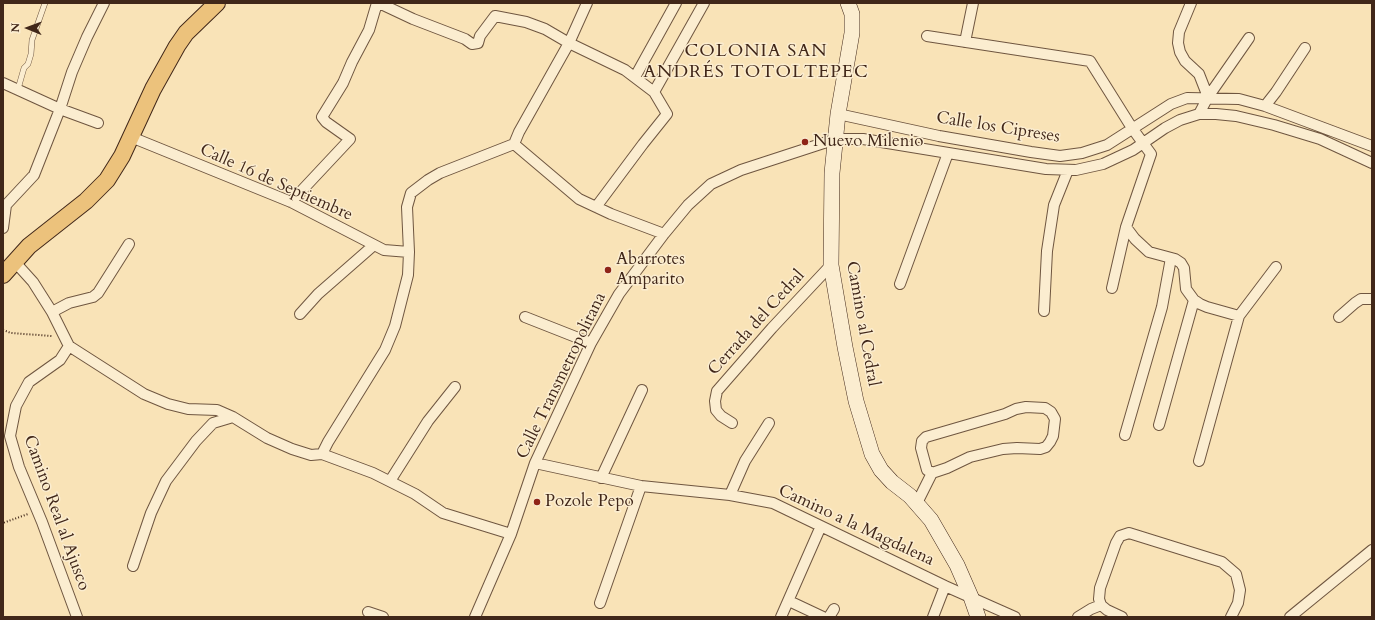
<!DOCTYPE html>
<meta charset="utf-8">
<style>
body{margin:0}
#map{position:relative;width:1375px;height:620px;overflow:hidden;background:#f9e3b7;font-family:Cardo,serif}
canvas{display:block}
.frame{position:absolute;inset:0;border:4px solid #412719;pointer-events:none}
.north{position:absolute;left:8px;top:8px;width:40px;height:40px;-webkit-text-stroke:3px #fbedd0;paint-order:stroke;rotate:271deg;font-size:11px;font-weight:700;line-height:16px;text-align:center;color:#412719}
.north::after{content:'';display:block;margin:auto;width:14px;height:18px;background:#412719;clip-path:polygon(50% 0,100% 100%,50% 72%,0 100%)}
</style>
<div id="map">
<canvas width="1375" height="620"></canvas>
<div class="frame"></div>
<div class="north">N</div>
</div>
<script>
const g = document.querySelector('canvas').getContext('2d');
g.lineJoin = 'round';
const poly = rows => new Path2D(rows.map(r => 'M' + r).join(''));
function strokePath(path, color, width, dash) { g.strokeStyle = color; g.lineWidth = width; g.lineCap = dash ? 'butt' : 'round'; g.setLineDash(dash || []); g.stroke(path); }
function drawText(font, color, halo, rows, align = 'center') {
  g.font = font + ' Cardo,serif'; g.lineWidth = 3; g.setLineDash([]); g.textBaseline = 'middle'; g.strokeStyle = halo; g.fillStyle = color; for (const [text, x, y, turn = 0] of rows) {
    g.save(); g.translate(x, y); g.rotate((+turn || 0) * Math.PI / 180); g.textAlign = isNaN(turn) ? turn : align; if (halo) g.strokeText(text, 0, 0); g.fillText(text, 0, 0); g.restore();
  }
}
const lane = poly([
 [18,89,24,68,28,64,31,54,32,40,45,3]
]);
const street = poly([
 [379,3,413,19,465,39,472,44,478,43,480,36,495,16,526,22,545,29,569,43,625,70,654,92,667,114,643,144,596,207],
 [1191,3,1179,32,1178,43,1180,52,1185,61,1199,74,1208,97],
 [927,36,1090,61,1132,128,1151,154,1126,227,1135,239,1149,252,1175,259,1181,263,1184,268,1186,289,1194,300,1200,304,1207,307,1239,316,1276,267],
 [965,42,973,3],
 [635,77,676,3],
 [3,83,60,109,98,123],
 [654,92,704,3],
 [1265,106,1276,92,1305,48],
 [838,114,939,136,1031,152,1060,156,1082,153,1107,145,1171,104,1187,98,1239,99,1265,106,1372,146],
 [1199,114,1208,97,1249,38],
 [131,137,291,202,384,250,409,252],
 [514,144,579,199,611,214,664,234],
 [291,202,350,139,326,122,322,117,343,83,352,62,369,30,377,3],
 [3,228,6,205,34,175,60,109,72,72,87,37,104,3],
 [14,261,33,282,52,312,69,346,144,394,168,404,188,409,217,410,233,417,267,438,292,449,311,455,322,454,373,473,415,494,443,513,511,534],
 [900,284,948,153],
 [1112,288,1126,227],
 [1044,311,1047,251,1054,205,1068,170],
 [52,312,69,303,93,297,98,293,129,244],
 [300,314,318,294,374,245],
 [525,317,591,343],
 [1339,317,1355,303,1361,299,1372,299],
 [69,346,60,360,29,382,16,406,10,436,19,467,42,522,77,617],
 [732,423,721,416,716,410,715,401,717,391,772,328,831,265],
 [1159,425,1194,300],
 [1125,435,1162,307,1171,258],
 [322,454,328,442,385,350,395,326,408,275,409,252,407,207,411,193,428,180,440,173,514,144,519,132,569,43,587,3],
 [1199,461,1239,316],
 [535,463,641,486,730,495,773,503,945,586,1015,617],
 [601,478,642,390],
 [390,481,428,421,455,387],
 [730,495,745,461,769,423],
 [917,503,932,473,947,468,970,457,1003,449,1017,448,1040,449,1046,447,1050,442,1053,436,1055,419,1051,412,1045,408,1026,407,1016,409,1005,414,926,437,922,441,921,448,927,470,932,473],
 [133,566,151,513,166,481,196,441,213,423,233,417],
 [789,601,823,617],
 [600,603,641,486],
 [1101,605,1099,599,1100,588,1116,543,1120,536,1129,533,1222,562,1236,574,1240,590,1238,603,1231,617],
 [368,612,383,617],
 [475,617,511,534,535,463,591,343,619,294,664,234,688,205,711,184,741,170,836,139,863,139,1046,169,1076,170,1103,164,1133,150,1165,128,1180,120,1199,114,1216,114,1236,116,1274,125,1320,139,1372,163],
 [781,617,821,526],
 [829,617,834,609],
 [933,617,945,586],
 [1078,617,1091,609,1101,605,1107,610,1122,617],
 [1290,617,1372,550]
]);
const secondary = poly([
 [848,3,852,14,852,33,838,114,832,173,831,265,845,347,856,401,872,454,881,470,892,482,910,496,931,520,957,565,971,597,978,617]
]);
const primary = poly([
 [3,275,29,246,86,201,107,180,122,156,153,89,177,46,186,33,217,3]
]);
strokePath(lane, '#6f5640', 6);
strokePath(street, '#6f5640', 12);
strokePath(secondary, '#412719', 16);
strokePath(primary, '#412719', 18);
strokePath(poly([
 [3,330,11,333,52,336],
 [3,555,3,523,28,514]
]), '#412719', 2, [1, 2]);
strokePath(lane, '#fbedd0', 5);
strokePath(street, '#fbedd0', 10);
strokePath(secondary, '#fbedd0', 15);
strokePath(primary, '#ecc27c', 16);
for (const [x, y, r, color] of [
 [805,142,4,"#8f2418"],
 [608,270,4,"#8f2418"],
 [537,502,4,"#8f2418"]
]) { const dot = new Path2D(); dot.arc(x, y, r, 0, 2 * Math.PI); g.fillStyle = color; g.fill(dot); strokePath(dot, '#fbedd0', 1.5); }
drawText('17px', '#412719', '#fbedd0', [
 ["Calle los Cipreses",998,128,9],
 ["Calle 16 de Septiembre",276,183,24],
 ["Cerrada del Cedral",757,323,-48],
 ["Camino al Cedral",862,324,80],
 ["Calle Transmetropolitana",562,376,-64],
 ["Camino Real al Ajusco",56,513,70],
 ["Camino a la Magdalena",856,526,25]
]);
drawText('17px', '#412719', '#fbedd0', [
 ["Nuevo Milenio",813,142],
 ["Abarrotes",616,260],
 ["Amparito",616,280],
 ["Pozole Pepo",545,502]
], 'left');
g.letterSpacing = '1px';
drawText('18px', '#412719', '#fbedd0', [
 ["COLONIA SAN",756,52],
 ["ANDRÉS TOTOLTEPEC",756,73]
]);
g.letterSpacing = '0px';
</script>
